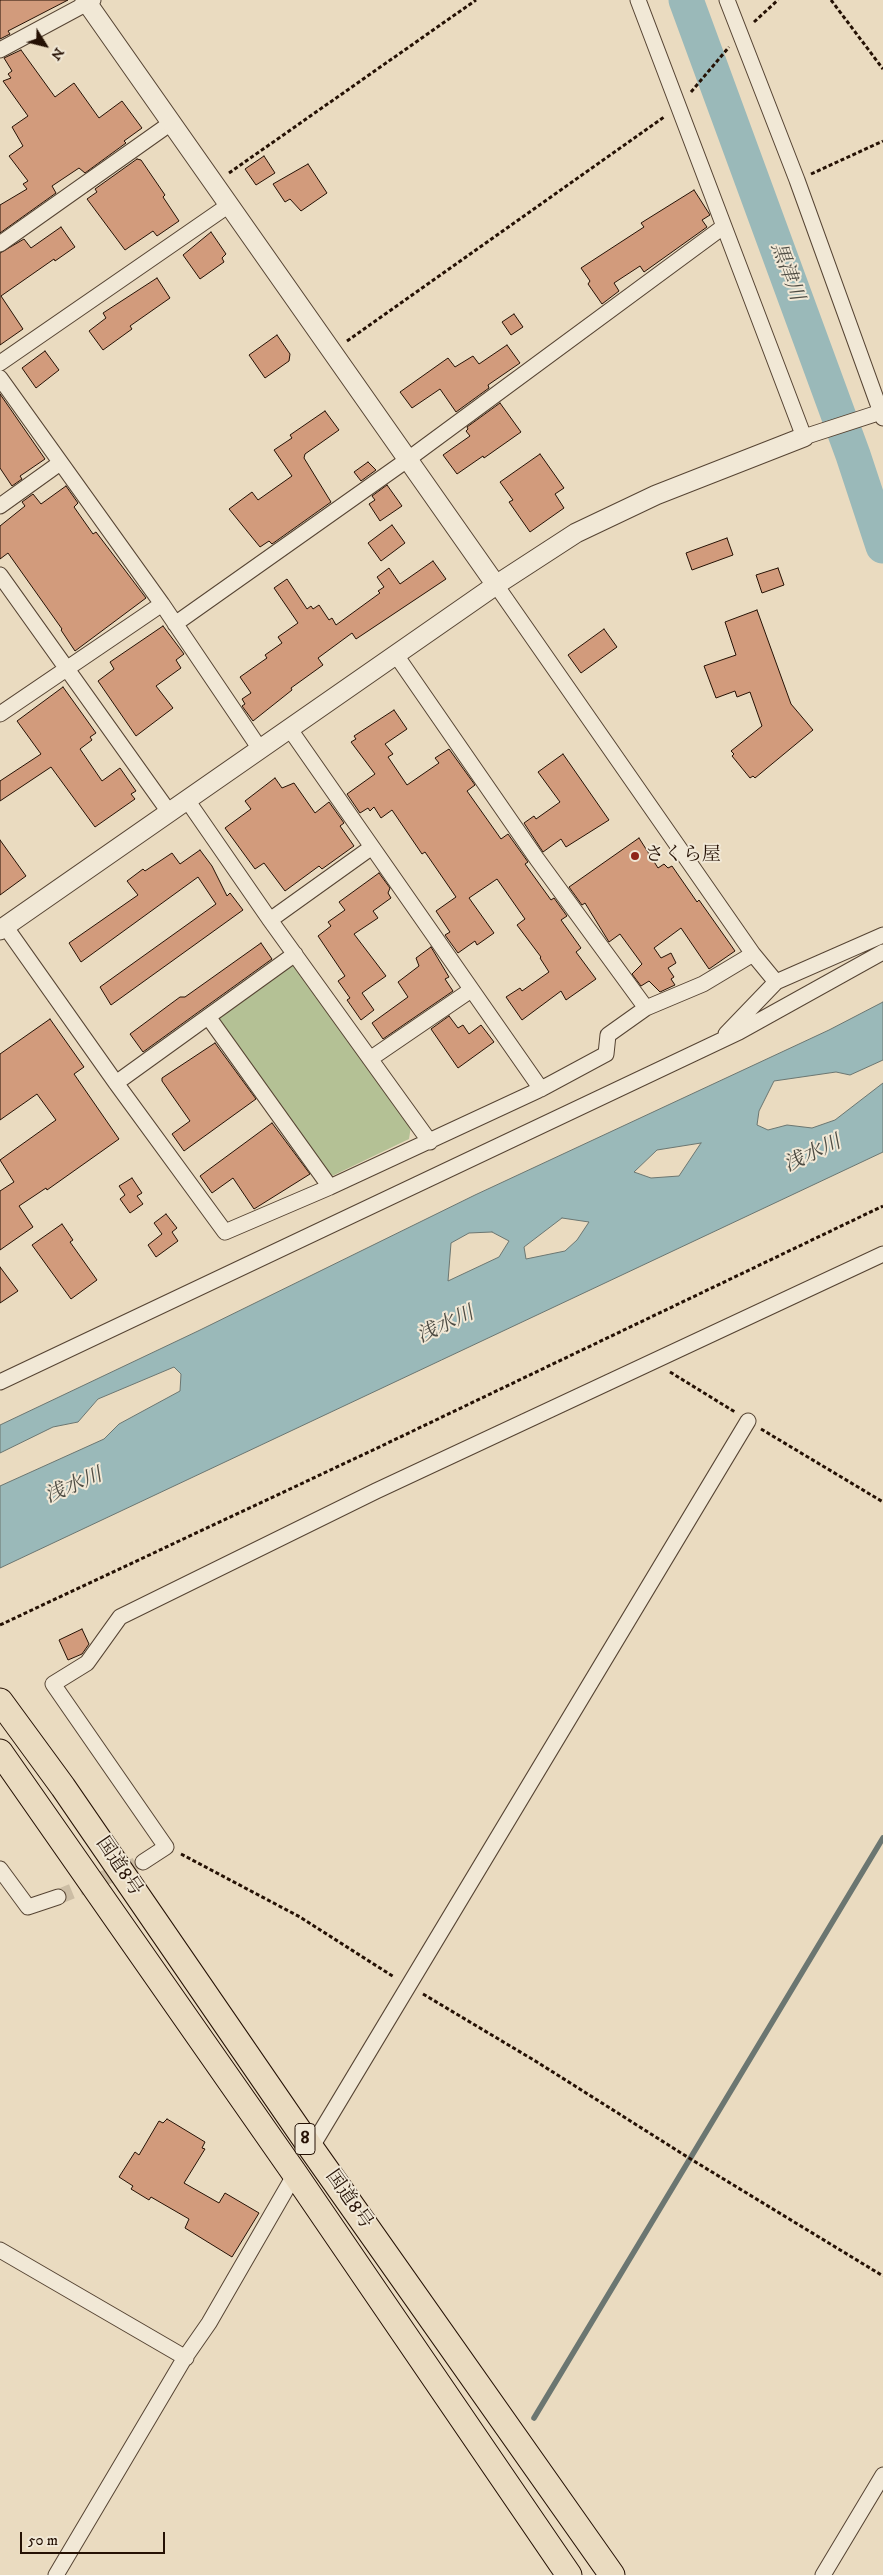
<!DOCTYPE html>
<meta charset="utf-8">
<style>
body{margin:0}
#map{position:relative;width:883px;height:2575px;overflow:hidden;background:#eadbc0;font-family:"IM FELL DW Pica",serif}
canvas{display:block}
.north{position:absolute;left:20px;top:20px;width:50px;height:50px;-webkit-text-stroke:4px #f1e8d6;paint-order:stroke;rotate:126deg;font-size:14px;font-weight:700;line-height:20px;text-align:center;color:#251104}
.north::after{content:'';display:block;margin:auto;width:18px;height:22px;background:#251104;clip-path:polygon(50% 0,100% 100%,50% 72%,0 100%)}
.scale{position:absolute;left:20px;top:2532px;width:145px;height:22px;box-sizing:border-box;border:2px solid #251104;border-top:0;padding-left:6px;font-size:15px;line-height:18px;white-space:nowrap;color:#251104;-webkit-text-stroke:4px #f1e8d6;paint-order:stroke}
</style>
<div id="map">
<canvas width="883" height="2575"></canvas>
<div class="north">N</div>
<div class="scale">50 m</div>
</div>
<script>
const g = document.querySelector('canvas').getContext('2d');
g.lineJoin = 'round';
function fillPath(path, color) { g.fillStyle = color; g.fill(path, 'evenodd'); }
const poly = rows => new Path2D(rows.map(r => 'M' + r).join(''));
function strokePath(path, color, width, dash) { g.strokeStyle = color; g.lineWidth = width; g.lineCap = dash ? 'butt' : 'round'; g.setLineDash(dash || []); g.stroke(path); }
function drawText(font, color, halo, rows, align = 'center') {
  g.font = font + ' "IM FELL DW Pica","Noto Serif JP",serif'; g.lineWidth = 4; g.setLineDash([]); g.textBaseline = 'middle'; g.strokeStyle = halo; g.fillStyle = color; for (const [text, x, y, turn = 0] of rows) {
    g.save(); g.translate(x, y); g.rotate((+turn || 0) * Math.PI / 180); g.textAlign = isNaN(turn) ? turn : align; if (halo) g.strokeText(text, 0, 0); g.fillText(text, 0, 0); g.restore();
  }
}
fillPath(poly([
 [294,962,411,1126,409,1139,330,1177,217,1018]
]), '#b4c195');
const water = poly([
 [883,1002,883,1060,850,1075,836,1072,774,1081,759,1111,757,1125,768,1130,787,1125,812,1128,835,1120,883,1083,883,1152,0,1568,0,1486,104,1439,119,1424,180,1391,181,1374,174,1367,98,1399,78,1422,53,1427,0,1453,0,1425,198,1331,475,1195,829,1030,883,1002],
 [701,1143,679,1176,651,1178,634,1172,657,1150,701,1143],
 [562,1218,589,1222,577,1240,565,1251,526,1259,524,1247,562,1218],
 [492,1232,509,1241,499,1257,448,1281,451,1243,469,1233,492,1232]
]);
fillPath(water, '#9ab9b9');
strokePath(water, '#6b7671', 1);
strokePath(poly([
 [534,2418,883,1838]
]), '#6b7671', 5.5);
strokePath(poly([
 [686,0,853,455,883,546]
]), '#9ab9b9', 35);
const building = poly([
 [0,0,68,0,8,31,10,34,0,39,0,0],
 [21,50,55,97,74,83,99,118,122,101,142,128,124,141,126,143,85,173,79,168,52,186,56,193,0,233,0,205,27,189,23,184,28,181,9,156,23,146,12,127,28,116,3,81,11,78,8,74,12,71,4,58,21,50],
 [264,156,275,173,256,185,245,169,264,156],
 [137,159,141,160,165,195,163,197,179,221,157,236,153,231,125,250,87,199,97,192,95,189,137,159],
 [308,164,327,193,301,211,290,199,285,202,273,184,308,164],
 [694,190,710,215,702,220,707,227,644,272,640,266,614,283,619,291,602,304,588,284,590,281,581,268,644,227,641,223,694,190],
 [61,227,75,247,55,261,54,259,1,296,23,329,0,345,0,253,24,239,31,248,61,227],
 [211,232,226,254,222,258,224,262,200,279,183,255,211,232],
 [157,278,170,298,130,326,132,329,103,350,89,331,106,318,103,313,157,278],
 [514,314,523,327,511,335,502,322,514,314],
 [277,335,290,354,289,361,265,378,249,355,277,335],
 [507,345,520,363,488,385,489,388,456,412,440,389,412,408,400,392,448,358,455,367,473,356,479,364,507,345],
 [45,351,59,370,36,388,22,368,45,351],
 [0,394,45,459,26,472,20,476,22,479,12,486,0,468,0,394],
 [500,403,521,432,484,458,483,456,457,474,443,455,470,436,466,431,468,429,467,427,500,403],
 [325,411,339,430,305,454,304,458,331,502,272,544,269,541,260,547,229,509,252,492,258,500,292,476,274,450,292,438,290,435,325,411],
 [540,454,564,488,555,494,564,508,530,532,509,502,513,500,500,482,540,454],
 [368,462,376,470,361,481,354,472,368,462],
 [387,485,402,506,380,521,369,504,375,500,372,496,387,485],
 [66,486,78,503,74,507,93,534,96,532,146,598,75,651,61,630,62,629,8,553,0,559,0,526,25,506,22,502,33,494,41,504,66,486],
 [392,525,405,543,381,561,368,543,392,525],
 [727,538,733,555,692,570,686,553,727,538],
 [433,561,446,579,356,639,352,633,318,658,323,665,291,688,292,690,253,721,242,706,245,704,242,699,251,693,240,677,267,658,265,655,282,643,278,637,298,623,274,588,287,579,307,609,311,606,313,609,319,605,329,620,332,618,336,625,380,593,378,591,384,587,377,577,389,568,400,584,433,561],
 [778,568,784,585,762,593,756,575,778,568],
 [757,610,791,704,813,730,755,778,753,776,750,778,732,756,734,754,731,751,762,726,750,692,737,697,735,691,716,698,704,666,736,655,725,622,757,610],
 [163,626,184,654,176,660,181,668,156,686,173,708,136,736,98,681,114,669,110,662,163,626],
 [604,629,617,647,581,673,568,655,604,629],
 [63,687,96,733,90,737,92,740,80,749,102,781,120,768,136,791,131,794,135,799,95,827,51,767,0,801,0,781,41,754,17,721,63,687],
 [394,710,407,729,385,744,393,754,388,757,407,785,439,763,435,758,449,749,475,785,467,791,501,839,508,834,528,862,525,864,551,900,554,898,567,916,561,920,581,948,576,952,596,979,566,1000,561,991,522,1020,506,997,520,988,522,991,549,972,540,958,541,957,517,925,525,919,497,879,469,898,494,933,477,945,475,941,458,953,445,935,450,932,436,911,456,897,425,852,422,854,392,810,381,818,374,807,370,811,368,808,360,813,347,794,375,774,351,742,356,739,354,736,394,710],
 [563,754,609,820,566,847,561,839,543,852,524,823,534,816,536,819,560,802,538,772,563,754],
 [275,778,282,788,294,783,315,813,329,802,344,823,340,826,354,846,322,869,319,866,285,891,264,863,255,869,225,828,251,809,245,801,275,778],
 [639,838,658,868,664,864,668,868,672,866,697,902,699,900,735,951,709,969,681,928,654,948,661,958,671,953,676,963,668,968,674,977,671,979,675,985,660,992,649,981,641,986,632,974,642,964,620,934,609,942,585,903,582,905,569,887,639,838],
 [0,840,26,876,0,895,0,840],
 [200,850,212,866,227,896,230,893,243,910,111,1005,100,987,216,904,198,877,81,962,69,943,138,895,127,881,143,869,145,871,172,853,180,864,200,850],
 [379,873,390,888,388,893,391,898,373,911,378,918,354,934,386,976,362,993,374,1010,361,1020,347,1000,350,998,338,981,345,976,318,936,331,926,328,922,345,910,339,902,379,873],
 [261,943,272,959,143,1052,130,1034,180,997,185,997,261,943],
 [431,947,449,977,445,979,453,991,383,1039,372,1023,408,997,398,982,419,966,416,958,431,947],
 [449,1016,458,1028,463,1025,469,1034,481,1025,494,1042,458,1068,431,1029,449,1016],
 [50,1019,84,1067,74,1074,119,1139,47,1190,46,1188,19,1206,33,1227,0,1250,0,1191,14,1182,0,1160,56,1120,37,1094,0,1120,0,1054,50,1019],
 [215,1043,256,1099,184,1151,172,1134,190,1121,162,1081,162,1078,215,1043],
 [272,1123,310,1174,254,1209,233,1178,212,1193,200,1176,272,1123],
 [132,1178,142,1193,137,1196,143,1204,130,1213,120,1199,125,1195,119,1186,132,1178],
 [166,1214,177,1228,172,1232,178,1241,156,1257,148,1245,162,1234,154,1223,166,1214],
 [62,1224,73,1240,70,1242,97,1280,71,1299,32,1245,62,1224],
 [0,1267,18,1291,0,1303,0,1267],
 [82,1629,89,1644,82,1654,68,1660,59,1640,82,1629],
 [167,2119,205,2142,202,2148,205,2149,184,2183,219,2203,225,2193,259,2213,232,2257,185,2228,189,2219,151,2197,149,2200,131,2189,133,2186,119,2177,135,2152,139,2155,159,2121,163,2123,167,2119]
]);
fillPath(building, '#d29b7c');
strokePath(building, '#251104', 1);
strokePath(poly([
 [58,1897,143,1862]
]), '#ccbda4', 15, [15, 8]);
const minor = poly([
 [638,0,804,437,881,412],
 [727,0,797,180,883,418],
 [0,50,93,0],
 [0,244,171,123],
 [0,363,229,205],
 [0,378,162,604,260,749],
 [0,506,60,463],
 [0,575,169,812],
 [496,585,753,954,776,982],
 [175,624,407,460,723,227],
 [396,655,537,859,646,1008],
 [0,714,162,604],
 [289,728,541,1089],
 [187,800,270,920,430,1142],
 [270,920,372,847],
 [5,926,116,1083,225,1232,330,1187,541,1089,606,1054,608,1035,646,1008,703,984,753,954],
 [209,1018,330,1187],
 [726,1034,776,982,883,935],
 [370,1059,471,990],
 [116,1083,295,954],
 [0,1382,739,1032,883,952],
 [143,1862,166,1847,53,1684,87,1663,120,1617,376,1491,883,1254],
 [0,1869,28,1907,58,1897],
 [311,2148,748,1421],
 [0,2250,186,2358],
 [56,2575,184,2359,209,2323,295,2174],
 [823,2575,883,2475]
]);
const tertiary = poly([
 [85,0,496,585],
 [0,930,496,585,576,533,656,495,804,437]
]);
const trunk = poly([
 [0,1701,63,1787,311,2148,612,2575],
 [0,1752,295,2174,569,2575]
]);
strokePath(minor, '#564433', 17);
strokePath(tertiary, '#564433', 21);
strokePath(trunk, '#251104', 27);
strokePath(poly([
 [831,0,883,69],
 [754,22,778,0],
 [691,92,729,47],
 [229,173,476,0],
 [811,174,883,141],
 [347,341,664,117],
 [670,1372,735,1412],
 [761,1429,883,1502],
 [0,1625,371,1451,883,1206],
 [181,1854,300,1917,394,1977],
 [423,1994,537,2062,689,2158,883,2276]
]), '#251104', 3, [4, 2.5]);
strokePath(minor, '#f1e8d6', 15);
strokePath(tertiary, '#f1e8d6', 19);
strokePath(trunk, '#eadbc0', 25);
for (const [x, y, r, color] of [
 [635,856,5,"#8f2418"]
]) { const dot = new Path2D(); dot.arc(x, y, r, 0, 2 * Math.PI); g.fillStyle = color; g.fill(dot); strokePath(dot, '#f1e8d6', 2); }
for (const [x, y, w] of [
 [305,2139,20]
]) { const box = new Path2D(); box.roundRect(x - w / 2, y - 15.5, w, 31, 4); g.fillStyle = '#f1e8d6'; g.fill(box); strokePath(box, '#251104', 1); }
drawText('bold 18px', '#251104', null, [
 ["8",305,2139]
]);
drawText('19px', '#251104', '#f1e8d6', [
 ["さくら屋",645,856]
], 'left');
drawText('19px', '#251104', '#f1e8d6', [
 ["国道8号",118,1867,56],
 ["国道8号",348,2200,55]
]);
drawText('italic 20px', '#4e4c43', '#f1e8d6', [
 ["黒津川",786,272,70],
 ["浅水川",813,1155,-25],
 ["浅水川",446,1326,-25],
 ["浅水川",74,1487,-23]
]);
</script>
